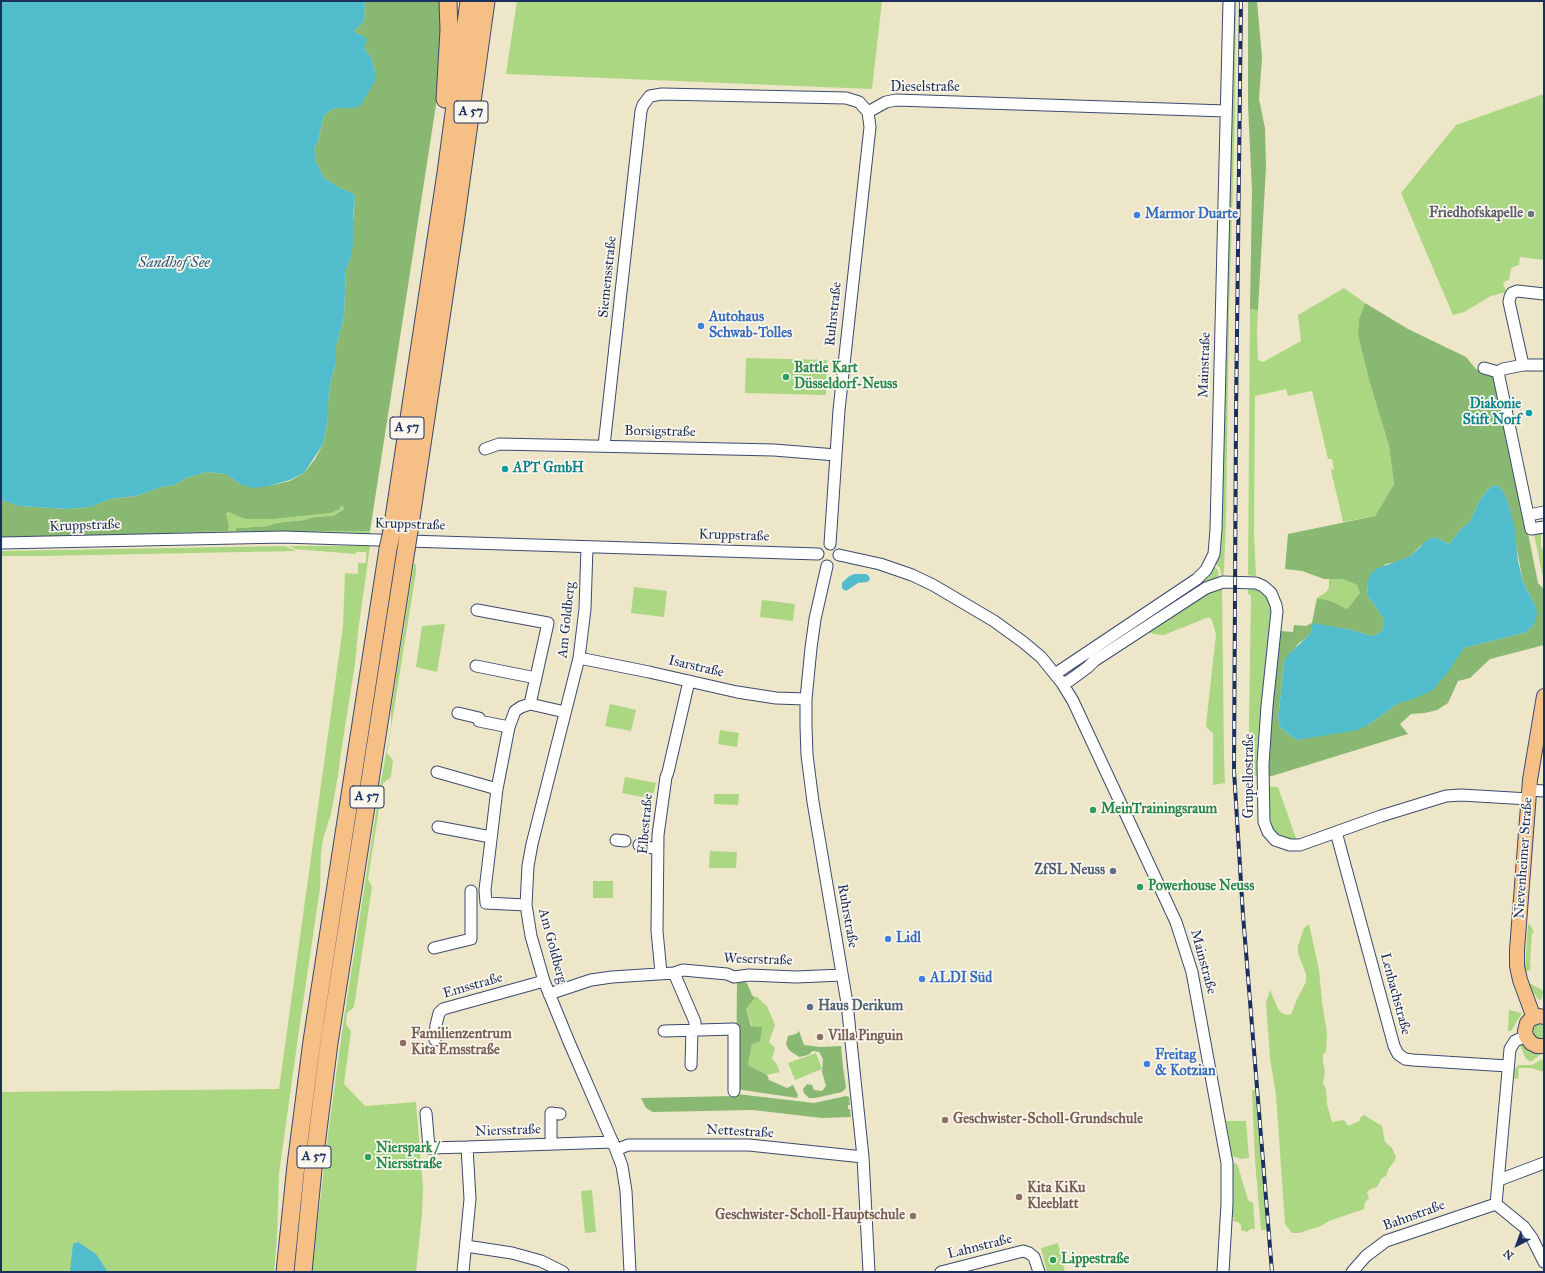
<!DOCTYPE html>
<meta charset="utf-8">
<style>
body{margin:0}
#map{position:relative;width:1545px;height:1273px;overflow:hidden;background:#eee6c8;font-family:"IM FELL Great Primer",serif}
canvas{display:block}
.frame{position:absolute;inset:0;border:2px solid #1b2f5e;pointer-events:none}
.north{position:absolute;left:1497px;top:1225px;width:40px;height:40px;-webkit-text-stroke:3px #fbf7ec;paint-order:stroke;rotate:221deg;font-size:11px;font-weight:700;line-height:16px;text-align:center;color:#1b2f5e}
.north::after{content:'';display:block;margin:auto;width:14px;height:18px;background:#1b2f5e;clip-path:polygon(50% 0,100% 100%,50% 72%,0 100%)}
</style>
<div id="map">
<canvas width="1545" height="1273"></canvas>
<div class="frame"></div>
<div class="north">N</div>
</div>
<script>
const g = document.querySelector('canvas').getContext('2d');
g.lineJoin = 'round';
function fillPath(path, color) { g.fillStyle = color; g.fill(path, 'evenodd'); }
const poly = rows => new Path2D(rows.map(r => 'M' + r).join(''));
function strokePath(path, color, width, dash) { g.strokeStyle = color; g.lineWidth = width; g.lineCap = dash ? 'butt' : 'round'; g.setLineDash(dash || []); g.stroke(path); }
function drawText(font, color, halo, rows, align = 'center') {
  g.font = font + ' "IM FELL Great Primer",serif'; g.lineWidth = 3.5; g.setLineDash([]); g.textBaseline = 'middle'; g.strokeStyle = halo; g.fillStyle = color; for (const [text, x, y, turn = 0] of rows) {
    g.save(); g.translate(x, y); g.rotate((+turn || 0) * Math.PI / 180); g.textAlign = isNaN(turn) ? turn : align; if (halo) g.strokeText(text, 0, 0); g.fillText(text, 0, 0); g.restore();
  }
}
fillPath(poly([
 [517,1,882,1,872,89,506,74],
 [1233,1,1236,1,1235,114,1229,315,1226,519,1224,571,1223,579,1222,579,1220,568,1214,563],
 [1544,94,1544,260,1520,257,1519,265,1511,268,1509,280,1503,282,1506,292,1491,296,1464,312,1453,315,1401,193,1456,125],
 [1344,288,1365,303,1359,319,1358,335,1369,380,1389,446,1394,484,1375,516,1343,522,1331,470,1334,469,1332,459,1328,459,1312,391,1288,396,1286,389,1255,396,1254,535,1256,577,1248,575,1250,309,1258,310,1257,334,1258,360,1263,362,1301,341,1298,315],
 [746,358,827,360,826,395,745,393],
 [342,504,344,509,333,516,314,517,304,520,276,523,268,526,241,528,236,528,235,531,370,531,370,535,59,537,228,531,229,525,226,514,228,512,245,519,275,519,331,513],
 [1541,533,1541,546,1544,551,1544,583,1534,534],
 [285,546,296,551,41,556,1,556,1,551],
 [289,546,370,546,358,632,355,664,340,759,338,776,331,814,323,839,321,853,320,888,299,1030,279,1174,277,1238,274,1272,1,1272,1,1070,2,1092,279,1089,343,626,345,573,358,574,358,563,366,563,366,552,356,552,355,554,295,549],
 [414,564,416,564,416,572,387,753,393,760,391,777,383,783,368,879,372,887,354,1007,347,1013,346,1024,351,1031,344,1084,365,1106,416,1102,423,1189,422,1214,416,1272,312,1272,327,1141,343,1025,380,786,391,727,391,710],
 [1213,565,1218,570,1219,580,1085,659],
 [1329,579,1343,579,1357,585,1360,593,1347,609,1331,601,1317,598,1326,592,1329,588],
 [1248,585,1265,592,1272,606,1260,795,1257,795,1257,776,1250,776,1249,722,1251,595,1248,594],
 [634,587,667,591,664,617,631,613],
 [1222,587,1224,758,1225,783,1213,785,1213,733,1207,728,1206,725,1216,634,1212,620,1209,617,1164,635,1153,634,1147,631,1213,588],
 [762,600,795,604,793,621,760,617],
 [445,624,437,672,416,667,422,626],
 [610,704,636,710,631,731,605,726],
 [720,730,739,733,737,747,718,744],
 [625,777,656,783,652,799,622,793],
 [1270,787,1278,787,1297,841,1278,836,1271,825,1269,806],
 [714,794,739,794,738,805,714,804],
 [710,851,737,852,736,868,709,868],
 [593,881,613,881,613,898,593,898],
 [1309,924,1319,970,1322,1002,1327,1033,1326,1052,1323,1054,1323,1062,1325,1071,1323,1083,1326,1089,1327,1104,1332,1122,1342,1120,1345,1121,1348,1126,1359,1121,1361,1117,1364,1115,1382,1126,1385,1142,1392,1148,1396,1157,1394,1162,1389,1168,1386,1176,1382,1178,1377,1187,1371,1189,1367,1192,1369,1198,1365,1203,1364,1209,1329,1221,1321,1226,1299,1233,1292,1233,1285,1224,1276,1095,1270,1058,1266,1003,1270,990,1278,1009,1282,1013,1286,1015,1291,1014,1292,1012,1296,1001,1306,982,1306,974,1298,953,1298,946,1304,928],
 [1528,924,1531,926,1534,933,1532,933,1530,964,1531,968,1528,971,1525,972],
 [1529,983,1544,991,1541,1000,1538,999,1533,992,1529,985],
 [756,996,767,1006,775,1025,769,1042,775,1048,772,1059,776,1063,780,1072,767,1075,748,1065,752,1044,761,1027,752,1026,746,1009],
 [1509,1010,1522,1013,1511,1031,1508,1031],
 [1539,1023,1544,1025,1544,1038,1538,1040,1532,1035,1532,1027],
 [1520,1045,1528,1045,1541,1054,1532,1061,1529,1061,1526,1059],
 [816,1053,822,1069,795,1080,788,1063],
 [1544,1058,1544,1072,1531,1068,1519,1068,1518,1079,1513,1078,1513,1070,1519,1065,1532,1065],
 [1252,1090,1255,1090,1267,1230,1261,1230,1255,1160],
 [1226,1121,1246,1121,1249,1158,1242,1159,1232,1156],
 [1232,1163,1235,1163,1238,1166,1248,1200,1253,1203,1255,1229,1251,1229,1247,1232,1241,1230,1241,1225,1238,1222,1233,1221,1234,1218,1231,1214,1233,1191],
 [592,1190,596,1232,585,1233,581,1191],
 [1058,1243,1065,1272,1047,1272,1041,1248]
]), '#abd783');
fillPath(poly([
 [365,1,441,1,441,68,436,105,370,531,235,531,236,528,241,528,268,526,276,523,304,520,314,517,333,516,344,509,342,505,339,509,331,513,275,519,245,519,228,512,226,514,229,525,228,531,1,539,1,500,20,506,68,509,91,507,110,499,136,496,162,487,175,485,186,478,207,472,226,474,240,484,269,486,290,481,304,473,315,459,323,444,328,417,328,403,331,380,336,362,336,347,344,316,346,269,350,260,355,196,352,193,340,188,324,178,315,160,316,156,314,148,317,144,324,115,335,108,355,108,375,72,371,57,367,53,364,47,364,36,356,33,354,31,364,21],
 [1248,1,1257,1,1262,58,1259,99,1265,128,1266,167,1258,310,1250,309,1252,191,1248,105],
 [1365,303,1408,329,1466,357,1476,369,1497,378,1538,583,1544,589,1544,645,1490,659,1470,678,1458,681,1448,703,1437,710,1425,713,1411,714,1400,724,1408,734,1272,776,1268,776,1269,743,1279,631,1293,632,1294,625,1306,626,1312,623,1317,598,1331,601,1347,609,1360,593,1357,585,1343,579,1324,579,1302,571,1285,569,1288,534,1375,516,1394,484,1389,446,1369,380,1358,335,1359,319],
 [1495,485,1500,487,1505,495,1509,506,1523,582,1536,607,1534,624,1527,632,1464,648,1455,659,1419,696,1397,704,1368,725,1297,740,1291,736,1281,728,1278,720,1284,662,1299,643,1307,637,1311,632,1313,624,1352,630,1372,636,1381,632,1384,626,1384,619,1368,596,1367,585,1386,564,1397,562,1411,556,1419,547,1435,537,1449,544,1461,529,1469,523,1480,500,1487,491,1491,487],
 [740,981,747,983,752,995,755,998,746,1009,751,1026,762,1027,760,1041,752,1044,748,1065,767,1075,769,1080,787,1088,793,1085,798,1095,797,1098,736,1089,737,983],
 [799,1031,804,1045,820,1047,841,1046,843,1067,846,1088,842,1092,815,1098,809,1098,804,1093,803,1089,807,1084,812,1085,814,1090,822,1091,826,1086,822,1072,823,1059,819,1052,813,1051,808,1055,799,1057,789,1050,786,1044,788,1036,796,1034],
 [737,1094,814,1103,846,1096,849,1097,850,1105,848,1105,848,1109,850,1109,851,1117,822,1118,753,1110,653,1112,646,1108,641,1098,735,1096]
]), '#88b871');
fillPath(poly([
 [1,1,365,1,364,21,354,31,356,33,364,36,367,40,364,47,367,53,371,57,375,72,375,81,360,106,355,108,335,108,324,115,317,144,314,148,316,156,315,160,324,178,340,188,352,193,355,196,353,217,353,245,350,260,346,269,344,316,336,347,336,362,331,380,328,403,328,417,323,444,304,473,290,480,269,486,253,488,240,484,226,474,207,472,186,478,175,485,162,487,136,496,110,499,91,507,68,509,19,506,1,500],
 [1495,485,1500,487,1505,495,1509,506,1515,530,1518,561,1523,582,1536,607,1537,615,1534,624,1527,632,1464,648,1448,672,1432,691,1410,700,1397,704,1368,725,1358,730,1297,740,1291,736,1281,728,1278,720,1284,662,1288,655,1307,637,1311,632,1313,623,1352,630,1372,636,1381,632,1384,626,1384,619,1368,596,1367,585,1370,575,1376,569,1411,556,1427,540,1435,537,1449,544,1461,529,1469,523,1480,500,1487,491,1491,487],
 [854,574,866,574,869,576,870,580,867,582,858,583,846,591,842,588,842,583,848,577],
 [78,1242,96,1254,108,1272,70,1272,73,1244]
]), '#51bccc');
const minor = poly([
 [1523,365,1509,302,1510,297,1512,293,1517,291,1544,294],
 [1484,368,1498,372,1503,369,1523,365,1544,365],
 [1498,372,1531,529,1544,527],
 [604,446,641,111,643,105,650,96,662,94,846,98,859,102,868,112,886,102,896,100,1226,111],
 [485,449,499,444,774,450,836,455],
 [1529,515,1544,512],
 [1,543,283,537,818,554],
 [830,544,839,410,870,127,868,112],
 [587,547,585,609,579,658,532,844,528,866,526,905,531,936,544,981,569,1042,616,1150,622,1166,626,1191,630,1272],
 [839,555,880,564,912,575,933,585,994,621,1023,642,1041,657,1062,683,1073,701,1176,922,1192,972,1227,1163,1227,1204,1223,1272],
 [827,566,815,619,811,648,806,699,806,726,807,755,813,802,847,1003,863,1157,869,1272],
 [477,610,548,623,530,704,565,712],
 [579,658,649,672,737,692,776,698,806,699],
 [476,666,536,678],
 [1055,674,1197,579,1206,570,1214,554,1216,529,1229,1],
 [1062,683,1069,681,1088,667,1094,661,1206,588,1223,582,1256,583,1263,586,1271,593,1276,605,1277,611,1267,706,1263,764,1264,822,1268,832,1275,840,1290,845,1300,845,1381,816,1446,796,1461,795,1529,799],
 [458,713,479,718,479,721,509,727,515,711,521,707,530,704],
 [509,727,497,789,485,890,486,903,526,905],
 [437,772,497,789],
 [1529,790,1544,791],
 [438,827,491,837],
 [1336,832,1394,1046,1398,1054,1405,1059,1413,1060,1508,1066],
 [616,840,625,841],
 [639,845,657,849],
 [434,948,471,939,471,891],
 [661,973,657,931,658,835,666,777,668,772,689,681],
 [674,973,695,1022,695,1030],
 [549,994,591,980,612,977,674,973,683,970,727,974,734,977,749,975,796,977,842,975],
 [664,1031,734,1029,734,1091],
 [435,1040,436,1025,439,1013,443,1009,544,981],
 [691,1065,692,1030],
 [426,1113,429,1148,467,1147],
 [551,1144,551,1113,560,1114],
 [616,1150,628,1145,749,1145,863,1157],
 [1499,1180,1544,1163],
 [1496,1204,1510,1049,1515,1041,1526,1036],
 [1496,1204,1524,1227,1532,1238,1544,1262],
 [466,1246,512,1253,541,1261,563,1272],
 [463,1272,470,1199,467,1147,613,1142],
 [941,1272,1023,1251,1029,1253,1034,1257,1039,1272],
 [1352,1272,1366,1256,1386,1241,1496,1204]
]);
const major = poly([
 [1544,1017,1539,1016,1531,1019,1527,1023,1525,1031,1526,1036,1531,1043,1537,1046,1544,1046],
 [1534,1018,1520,980,1517,966,1517,950,1530,780,1544,696]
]);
const highway = poly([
 [445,99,449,30,448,1],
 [392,531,446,173,469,1],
 [409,531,455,224,486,1],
 [285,1272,296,1165,312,1041,388,549],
 [303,1272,313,1169,329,1043,406,550]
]);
strokePath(minor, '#3b4a6e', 13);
strokePath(major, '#3b4a6e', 16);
strokePath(highway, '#3b4a6e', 19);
strokePath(minor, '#fff', 11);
strokePath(major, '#f5bf86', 14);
strokePath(highway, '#f5bf86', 17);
const rail = poly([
 [1241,1,1236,416,1234,771,1243,915,1272,1272]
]);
strokePath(rail, '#1b2f5e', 4);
strokePath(rail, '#fbf7ec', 2.5, [8]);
const highwayBridge = poly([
 [388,549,392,531],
 [406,550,409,531]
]);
strokePath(highwayBridge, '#3b4a6e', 19, []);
strokePath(highwayBridge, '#f5bf86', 17);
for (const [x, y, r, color] of [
 [1531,214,4,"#6b7280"],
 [1137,215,4,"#3f7fe0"],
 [701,326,4,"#3f7fe0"],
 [786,377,4,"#2e9e5b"],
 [1529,413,4,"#0f9aa8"],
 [505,469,4,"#0f9aa8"],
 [1093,810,4,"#2e9e5b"],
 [1113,871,4,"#5c6f8a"],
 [1140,887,4,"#2e9e5b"],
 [888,939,4,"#3f7fe0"],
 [922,979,4,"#3f7fe0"],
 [810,1007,4,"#5c6f8a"],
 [820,1037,4,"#8d6e63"],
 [403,1043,4,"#8d6e63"],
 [1147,1064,4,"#3f7fe0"],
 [945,1120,4,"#8d6e63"],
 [368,1157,4,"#2e9e5b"],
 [1019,1197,4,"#8d6e63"],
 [913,1216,4,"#8d6e63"],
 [1053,1260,4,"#2e9e5b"]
]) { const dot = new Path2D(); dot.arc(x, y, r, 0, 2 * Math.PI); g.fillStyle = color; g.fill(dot); strokePath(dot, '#fbf7ec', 1.5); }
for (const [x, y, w] of [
 [471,112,34],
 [407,428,34],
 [367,797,34],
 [314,1157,34]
]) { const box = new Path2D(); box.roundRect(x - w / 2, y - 11, w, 22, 3); g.fillStyle = '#fbf7ec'; g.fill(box); strokePath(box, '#1b2f5e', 1); }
drawText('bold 13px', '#1b2f5e', null, [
 ["A 57",471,112],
 ["A 57",407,428],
 ["A 57",367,797],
 ["A 57",314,1157]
]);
drawText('14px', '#1b2f5e', '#fbf7ec', [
 ["Dieselstraße",925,88],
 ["Siemensstraße",608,277,-84],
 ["Ruhrstraße",834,314,-84],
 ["Mainstraße",1205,365,-88],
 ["Borsigstraße",660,432,1],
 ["Kruppstraße",410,525,2],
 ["Kruppstraße",85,526,-2],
 ["Kruppstraße",734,536,2],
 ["Am Goldberg",567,620,-84],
 ["Isarstraße",696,667,13],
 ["Grupellostraße",1250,776,-90],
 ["Elbestraße",646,824,-85],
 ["Nievenheimer Straße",1524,858,-86],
 ["Ruhrstraße",847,916,80],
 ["Am Goldberg",552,946,75],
 ["Weserstraße",758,960,2],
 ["Mainstraße",1203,962,75],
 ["Emsstraße",473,986,-16],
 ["Lenbachstraße",1395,994,75],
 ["Niersstraße",508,1131,-2],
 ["Nettestraße",740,1132,3],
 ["Bahnstraße",1414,1216,-20],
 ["Lahnstraße",980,1247,-14]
]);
drawText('bold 14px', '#5b616d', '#fbf7ec', [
 ["Friedhofskapelle",1523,214]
], 'right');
drawText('bold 14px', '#366cbe', '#fbf7ec', [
 ["Marmor Duarte",1145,215],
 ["Autohaus",709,318],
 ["Schwab-Tolles",709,334],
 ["Lidl",896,939],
 ["ALDI Süd",930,979],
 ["Freitag",1155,1056],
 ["& Kotzian",1155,1072]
], 'left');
drawText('bold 14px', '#27864d', '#fbf7ec', [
 ["Battle Kart",794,369],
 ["Düsseldorf-Neuss",794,385],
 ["MeinTrainingsraum",1101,810],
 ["Powerhouse Neuss",1148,887],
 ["Nierspark /",376,1149],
 ["Niersstraße",376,1165],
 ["Lippestraße",1061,1260]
], 'left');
drawText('bold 14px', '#0d838f', '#fbf7ec', [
 ["Diakonie",1521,405],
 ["Stift Norf",1521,421],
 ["APT GmbH",513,469,"left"]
], 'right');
drawText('bold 14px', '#4e5e75', '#fbf7ec', [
 ["ZfSL Neuss",1105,871],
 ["Haus Derikum",818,1007,"left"]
], 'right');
drawText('bold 14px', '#785e54', '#fbf7ec', [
 ["Familienzentrum",411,1035],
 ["Kita Emsstraße",411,1051],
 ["Villa Pinguin",828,1037],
 ["Geschwister-Scholl-Grundschule",953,1120],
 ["Kita KiKu",1027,1189],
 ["Kleeblatt",1027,1205],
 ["Geschwister-Scholl-Hauptschule",905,1216,"right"]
], 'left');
drawText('italic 15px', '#2b597f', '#fbf7ec', [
 ["Sandhof See",174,263]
]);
</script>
